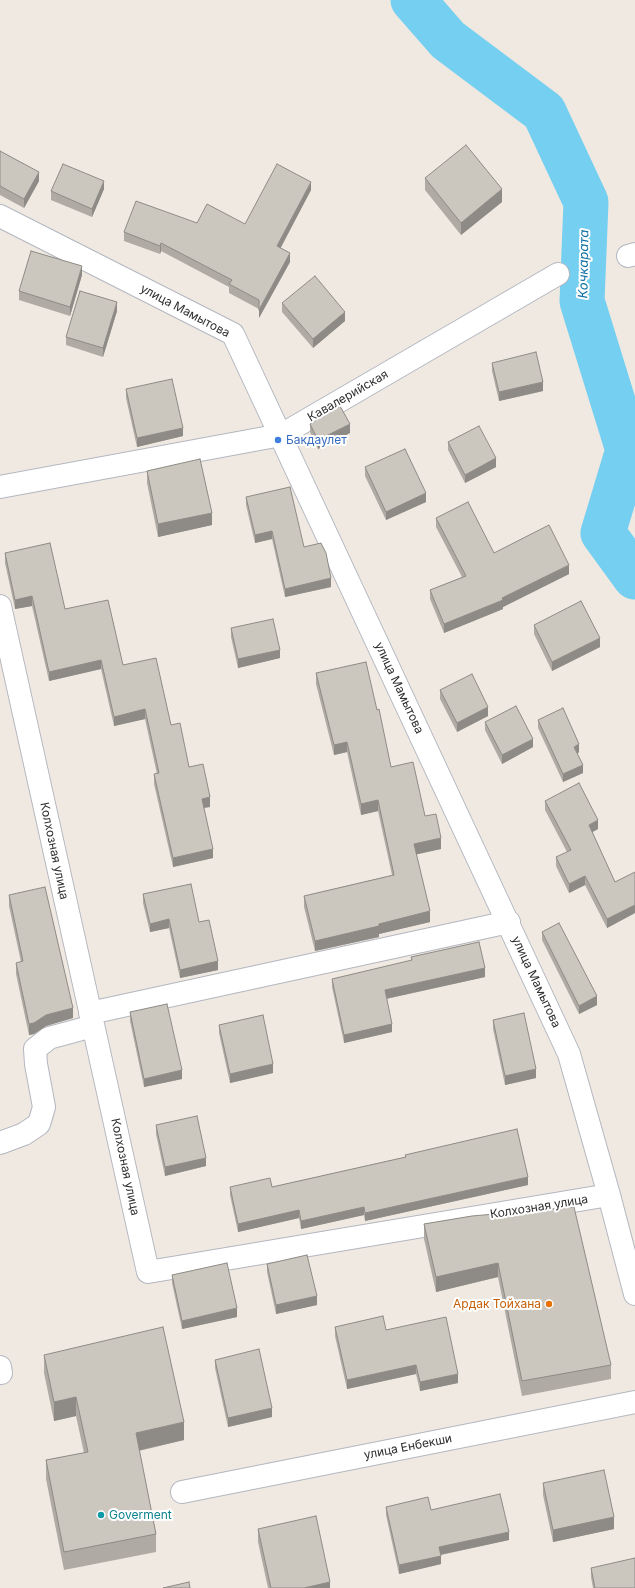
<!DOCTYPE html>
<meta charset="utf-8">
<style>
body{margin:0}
canvas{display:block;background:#efe9e1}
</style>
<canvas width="635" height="1588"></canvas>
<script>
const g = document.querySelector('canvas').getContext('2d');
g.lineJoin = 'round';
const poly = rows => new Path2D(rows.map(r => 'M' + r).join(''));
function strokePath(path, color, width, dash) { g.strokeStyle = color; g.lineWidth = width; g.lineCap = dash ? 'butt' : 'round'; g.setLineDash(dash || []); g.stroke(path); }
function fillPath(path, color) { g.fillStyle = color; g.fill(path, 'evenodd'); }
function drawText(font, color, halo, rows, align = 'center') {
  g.font = font + ' Inter,sans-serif'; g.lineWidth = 4; g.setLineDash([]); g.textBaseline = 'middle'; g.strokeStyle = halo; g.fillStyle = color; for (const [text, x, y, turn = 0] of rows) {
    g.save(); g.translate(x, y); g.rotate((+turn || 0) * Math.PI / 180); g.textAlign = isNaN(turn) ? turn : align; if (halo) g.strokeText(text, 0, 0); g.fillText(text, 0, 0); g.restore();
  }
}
strokePath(poly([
 [413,0,448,40,544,112,586,202,582,301,628,450,603,533,635,577]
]), '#75cff0', 45);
const minor = poly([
 [0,216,233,334,569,1054,609,1195,635,1294],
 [628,256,635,254],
 [0,487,281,435,558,274],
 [0,606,148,1272,609,1195],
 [90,1013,509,922],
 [0,1143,24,1134,39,1124,44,1107,36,1064,35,1049,49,1038,93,1026],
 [0,1367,1,1373],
 [182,1492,635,1402]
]);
strokePath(minor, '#b4b7c1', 24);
strokePath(minor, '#fff', 22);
fillPath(poly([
 [0,151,39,181,24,208,0,195],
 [425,178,502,202,461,235,425,190],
 [104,189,92,217,51,200,51,191],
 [311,190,280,248,290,262,259,318,259,309,229,293,229,287,161,251,160,254,124,241,124,232,197,223,245,224],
 [82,275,70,316,19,300,19,291],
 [282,303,345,321,313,348,282,312],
 [117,311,103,357,66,345,66,337],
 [492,363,543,391,499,401,492,371],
 [126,389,183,436,137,447,126,398],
 [310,424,350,433,318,449,310,432],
 [448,442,496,467,465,483,448,450],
 [365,467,426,502,386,520,365,476],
 [147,471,212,525,158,537,147,483],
 [246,497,304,547,331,587,285,597,272,539,255,543,246,505],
 [436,518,494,553,569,574,503,607,503,609,444,633,430,599,430,590,462,577,436,527],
 [5,553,123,665,171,725,189,767,210,807,204,808,213,858,173,867,154,784,154,774,157,774,145,719,114,726,101,669,49,681,32,606,15,609,5,563],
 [534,625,600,647,552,671,534,634],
 [231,628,280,658,238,668,231,637],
 [316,673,377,710,391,767,425,816,441,849,416,854,430,922,379,934,379,937,315,951,304,907,304,896,392,875,378,811,361,815,347,752,334,755,316,684],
 [440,690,488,716,457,732,440,699],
 [538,720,579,752,577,754,583,773,563,782,538,728],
 [485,722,533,747,502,764,485,730],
 [545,801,598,829,592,832,615,882,635,872,635,913,607,928,585,885,569,893,556,866,556,857,567,852,545,810],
 [143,894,218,970,180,978,169,928,150,932,143,903],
 [9,895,73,1018,46,1026,34,1034,29,1035,16,974,16,963,21,962,9,906],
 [542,932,597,1005,579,1014,542,940],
 [411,957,485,977,386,999,392,1032,344,1043,332,987,332,979,411,961],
 [130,1012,182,1079,144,1087,130,1021],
 [493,1020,536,1078,505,1085,493,1029],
 [219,1025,273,1073,230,1083,219,1033],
 [156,1125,206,1166,165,1176,156,1134],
 [405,1155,528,1185,365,1221,364,1215,301,1229,299,1218,238,1232,230,1195,230,1187,272,1187,405,1157],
 [472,1216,611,1365,611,1379,522,1396,498,1277,436,1292,424,1239,424,1224],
 [267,1264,317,1305,276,1314,267,1272],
 [172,1275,237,1317,182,1329,172,1283],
 [335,1327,386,1330,458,1383,420,1391,416,1374,347,1389,335,1336],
 [44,1355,184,1440,139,1451,156,1534,156,1552,64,1570,46,1479,46,1460,84,1453,76,1416,54,1421,44,1373],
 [215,1360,272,1417,228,1427,215,1368],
 [543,1483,614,1529,553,1542,543,1495],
 [386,1507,431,1510,509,1540,441,1555,441,1564,399,1574,386,1515],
 [258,1529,330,1588,268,1588,258,1542],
 [591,1568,635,1588,593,1588,591,1577]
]), '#afaba4');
fillPath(poly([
 [39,172,39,181,24,208,24,199],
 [104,181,104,189,92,217,92,209],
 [311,182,311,190,277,255,277,246],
 [502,189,502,202,461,235,461,223],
 [161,243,161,251,160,254,160,246],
 [290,253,290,262,259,318,259,310],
 [82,266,82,275,70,316,70,307],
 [117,302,117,311,103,357,103,348],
 [345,312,345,321,313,348,313,339],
 [543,382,543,391,499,401,499,392],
 [350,424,350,433,318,449,318,440],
 [183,428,183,436,137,447,137,438],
 [496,458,496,467,465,483,465,475],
 [426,493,426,502,386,520,386,512],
 [212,513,212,525,158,537,158,524],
 [272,531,272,539,255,543,255,535],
 [569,565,569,574,503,607,503,609,444,633,444,624,502,598],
 [331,578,331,587,285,597,285,589],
 [32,596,32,606,15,609,15,600],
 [600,638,600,647,552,671,552,662],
 [280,650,280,658,238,668,238,659],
 [101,660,101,669,49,681,49,672],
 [488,707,488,716,457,732,457,723],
 [145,709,145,719,114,726,114,717],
 [533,739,533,747,502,764,502,755],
 [347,742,347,752,334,755,334,745],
 [579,744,579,752,574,756,574,747],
 [583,765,583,773,563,782,563,774],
 [210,797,210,807,202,808,202,799],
 [378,800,378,811,361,815,361,804],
 [598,820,598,829,589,834,589,825],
 [441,838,441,849,414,855,414,844],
 [213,849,213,858,173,867,173,858],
 [585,876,585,885,569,893,569,884],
 [635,905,635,913,607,928,607,919],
 [430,911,430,922,379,934,379,937,315,951,315,941,379,924],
 [169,919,169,928,150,932,150,924],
 [218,961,218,970,180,978,180,970],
 [485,968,485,977,385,999,385,990],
 [597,996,597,1005,579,1014,579,1006],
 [73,1008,73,1018,46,1026,34,1034,29,1035,29,1024,46,1015],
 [392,1024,392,1032,344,1043,344,1035],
 [273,1064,273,1073,230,1083,230,1074],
 [536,1069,536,1078,505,1085,505,1076],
 [182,1070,182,1079,144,1087,144,1079],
 [206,1158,206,1166,165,1176,165,1167],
 [528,1177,528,1185,365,1221,365,1213],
 [364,1207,364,1215,301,1229,301,1221],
 [299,1210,299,1218,238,1232,238,1224],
 [498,1263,498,1277,436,1292,436,1277],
 [317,1296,317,1305,276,1314,276,1305],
 [237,1308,237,1317,182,1329,182,1321],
 [416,1365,416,1374,347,1389,347,1380],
 [458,1374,458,1383,420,1391,420,1382],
 [76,1397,76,1416,54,1421,54,1402],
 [272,1408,272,1417,228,1427,228,1418],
 [184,1422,184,1440,136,1451,136,1433],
 [614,1517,614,1529,553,1542,553,1530],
 [509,1532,509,1540,439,1555,439,1547],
 [441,1556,441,1564,399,1574,399,1565],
 [330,1582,330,1588,304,1588]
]), '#8e8b86');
const building = poly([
 [466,145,502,189,461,223,425,178,466,145],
 [0,151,39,172,24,199,0,186,0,151],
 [63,164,104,181,92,209,51,191,63,164],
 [277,164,311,182,277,246,290,253,259,310,259,300,229,284,232,280,161,243,160,246,124,232,136,201,197,223,207,204,245,224,277,164],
 [31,251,82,266,70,307,19,291,31,251],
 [315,276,345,312,313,339,282,303,315,276],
 [80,291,117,302,103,348,66,337,80,291],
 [536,352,543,382,499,392,492,363,536,352],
 [172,379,183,428,137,438,126,389,172,379],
 [340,406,350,424,318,440,310,424,340,406],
 [479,426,496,458,465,475,448,442,479,426],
 [405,449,426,493,386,512,365,467,405,449],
 [200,459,212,513,158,524,147,471,200,459],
 [290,487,304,547,321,543,326,553,331,578,285,589,272,531,255,535,246,497,290,487],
 [468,502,494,553,549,525,569,565,502,598,503,600,444,624,430,590,466,576,436,518,468,502],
 [50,543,65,609,108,600,123,665,156,658,171,725,180,723,189,767,203,764,210,797,202,799,213,849,173,858,154,774,159,773,145,709,114,717,101,660,49,672,32,596,15,600,5,553,50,543],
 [581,601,600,638,552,662,534,625,581,601],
 [273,619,280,650,238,659,231,628,273,619],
 [366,662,377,710,379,709,391,767,413,762,425,816,436,814,441,838,414,844,430,911,379,924,379,926,315,941,304,896,394,875,378,800,361,804,347,742,334,745,316,673,366,662],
 [472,674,488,707,457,723,440,690,472,674],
 [516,706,533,739,502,755,485,722,516,706],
 [563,708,579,744,574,747,583,765,563,774,538,720,563,708],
 [579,783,598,820,589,825,615,882,635,872,635,905,607,919,585,876,569,884,556,857,571,850,545,801,579,783],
 [191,884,199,922,209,920,218,961,180,970,169,919,150,924,143,894,191,884],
 [45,887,73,1008,46,1015,34,1023,29,1024,16,963,23,961,9,895,45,887],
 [559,923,597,996,579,1006,542,932,559,923],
 [479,942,485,968,385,990,392,1024,344,1035,332,979,412,960,411,957,479,942],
 [167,1004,182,1070,144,1079,130,1012,167,1004],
 [524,1013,536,1069,505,1076,493,1020,524,1013],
 [263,1015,273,1064,230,1074,219,1025,263,1015],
 [197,1116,206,1158,165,1167,156,1125,197,1116],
 [517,1129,528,1177,365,1213,364,1207,301,1221,299,1210,238,1224,230,1187,270,1178,272,1187,406,1157,405,1155,517,1129],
 [574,1207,611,1365,522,1381,498,1263,436,1277,424,1224,472,1216,574,1207],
 [307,1255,317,1296,276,1305,267,1264,307,1255],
 [227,1263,237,1308,182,1321,172,1275,227,1263],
 [383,1316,386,1330,446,1317,458,1374,420,1382,416,1365,347,1380,335,1327,383,1316],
 [163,1327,184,1422,136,1433,156,1534,64,1552,46,1460,88,1452,76,1397,54,1402,44,1355,163,1327],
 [259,1349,272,1408,228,1418,215,1360,259,1349],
 [604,1470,614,1517,553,1530,543,1483,604,1470],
 [500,1494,509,1532,439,1547,441,1556,399,1565,386,1507,428,1497,431,1510,500,1494],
 [316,1516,330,1582,304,1588,271,1588,258,1529,316,1516],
 [635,1558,635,1588,595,1588,591,1568,635,1558],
 [189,1582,190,1588,163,1588,189,1582]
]);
fillPath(building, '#cbc7bf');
strokePath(building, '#8e8b86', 1);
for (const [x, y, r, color] of [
 [278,440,4,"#3f7fe0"],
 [549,1304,4,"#e8710a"],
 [101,1515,4,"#0f9aa8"]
]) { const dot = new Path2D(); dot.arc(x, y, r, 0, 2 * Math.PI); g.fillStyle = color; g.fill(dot); strokePath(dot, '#fff', 1.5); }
drawText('12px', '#2e2e2e', '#fff', [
 ["улица Мамытова",185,311,28],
 ["Кавалерийская",348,396,-30],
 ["улица Мамытова",399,688,65],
 ["Колхозная улица",54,851,78],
 ["улица Мамытова",536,982,65],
 ["Колхозная улица",125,1167,78],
 ["Колхозная улица",539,1207,-9],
 ["улица Енбекши",408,1447,-11]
]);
drawText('12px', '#366cbe', '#fff', [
 ["Бакдаулет",286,440]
], 'left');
drawText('12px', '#c56008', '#fff', [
 ["Ардак Тойхана",541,1304]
], 'right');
drawText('12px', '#0d838f', '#fff', [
 ["Goverment",109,1515]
], 'left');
drawText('italic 13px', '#0d6fa3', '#fff', [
 ["Кочкарата",584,264,-89]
]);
</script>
